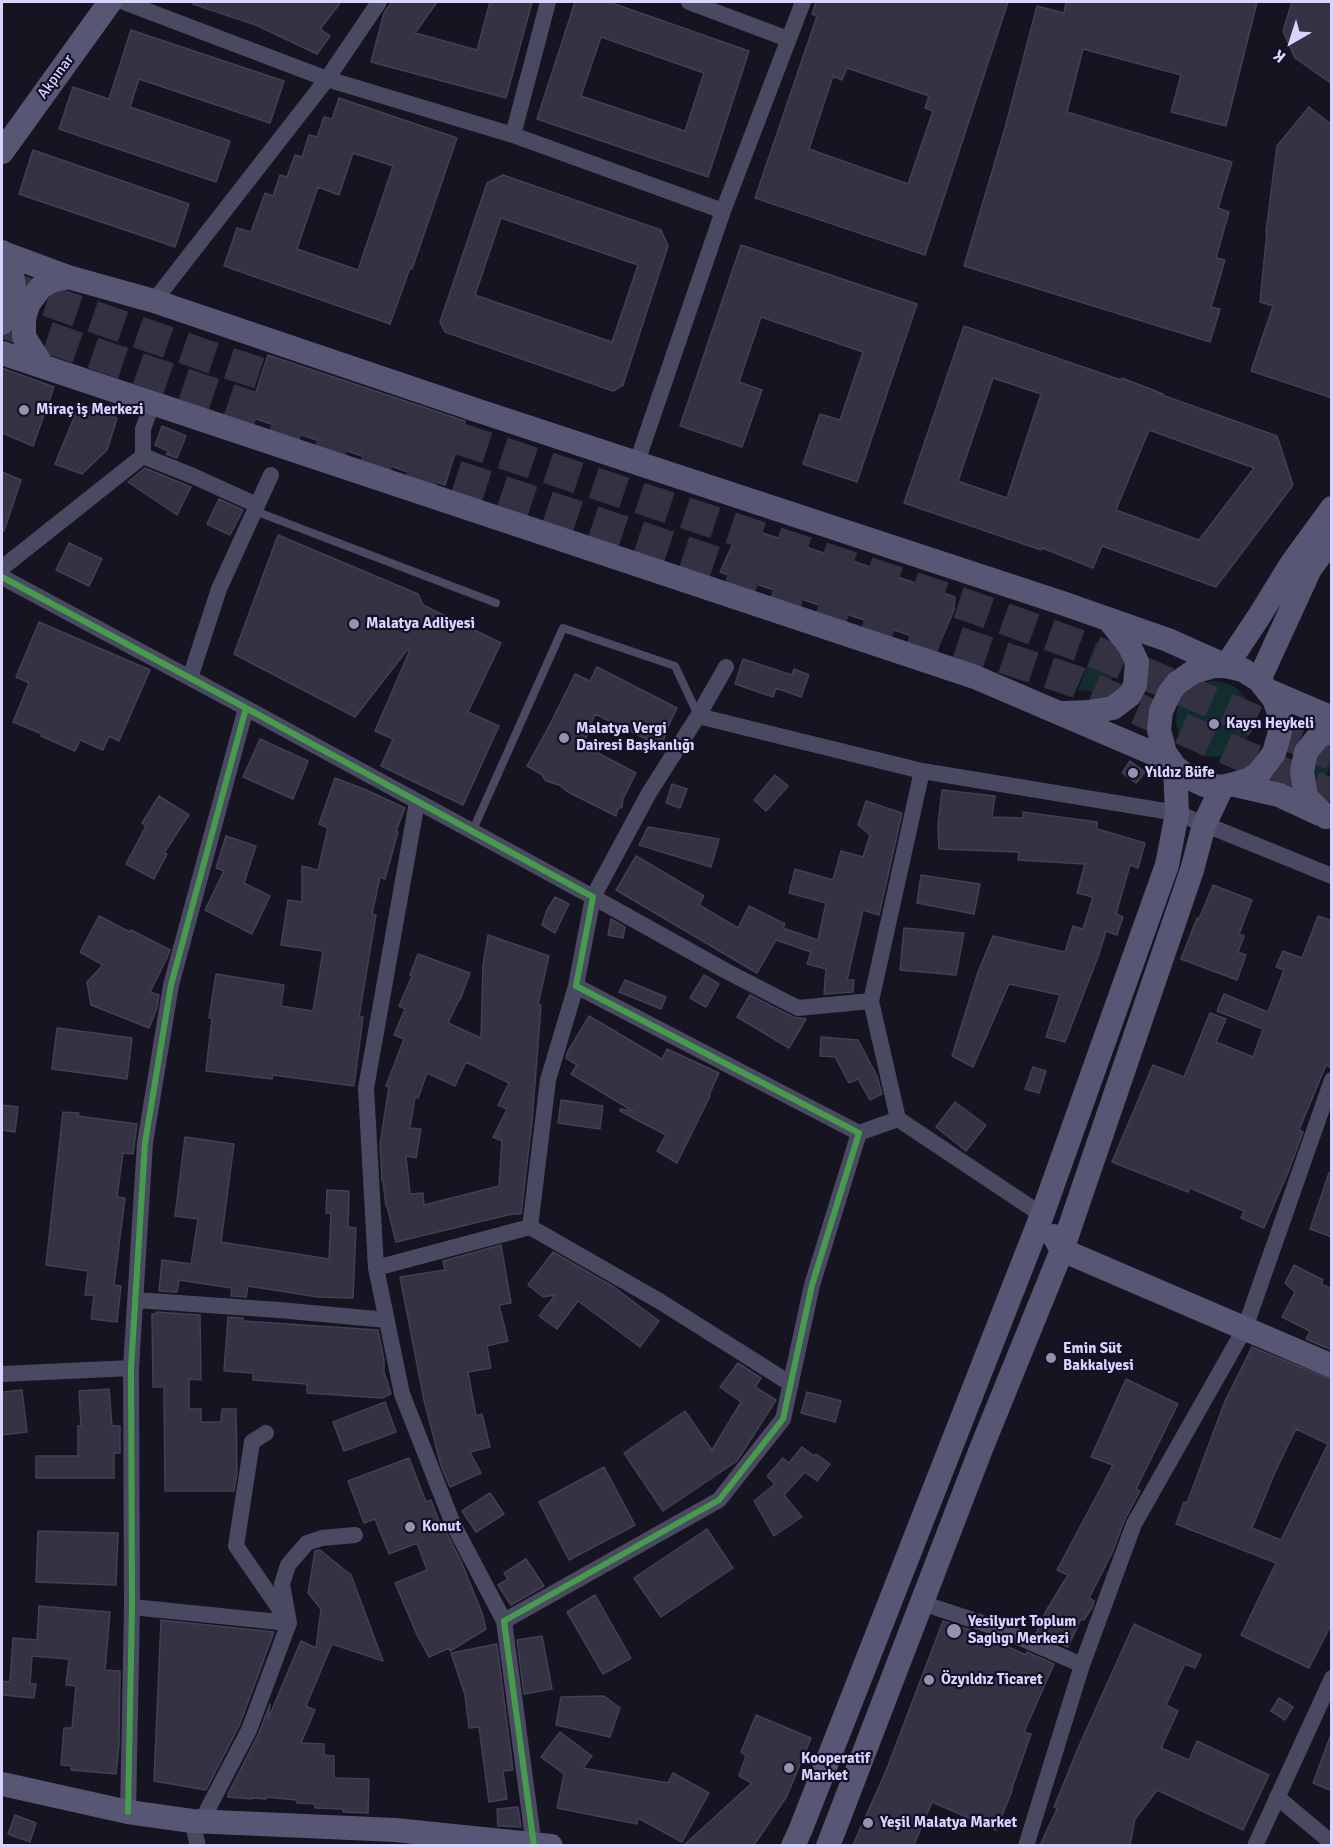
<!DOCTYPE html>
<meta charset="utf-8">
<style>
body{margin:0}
#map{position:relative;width:1333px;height:1847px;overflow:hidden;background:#161421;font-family:Signika,sans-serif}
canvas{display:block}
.frame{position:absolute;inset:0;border:3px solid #d9d4ff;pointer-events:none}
.north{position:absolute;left:1261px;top:12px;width:60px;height:60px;-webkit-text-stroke:4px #130f26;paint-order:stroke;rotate:219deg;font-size:16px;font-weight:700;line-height:24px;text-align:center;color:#d9d4ff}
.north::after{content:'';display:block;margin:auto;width:21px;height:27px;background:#d9d4ff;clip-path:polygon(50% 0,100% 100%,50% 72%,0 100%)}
</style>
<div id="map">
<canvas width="1333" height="1847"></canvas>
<div class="frame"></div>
<div class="north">K</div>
</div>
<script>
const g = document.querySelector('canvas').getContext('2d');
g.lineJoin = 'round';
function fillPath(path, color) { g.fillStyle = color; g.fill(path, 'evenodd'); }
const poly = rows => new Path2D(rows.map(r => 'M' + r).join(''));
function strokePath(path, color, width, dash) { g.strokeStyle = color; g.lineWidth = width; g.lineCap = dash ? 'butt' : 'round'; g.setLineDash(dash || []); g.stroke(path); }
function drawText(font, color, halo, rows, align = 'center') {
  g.font = font + ' Signika,sans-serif'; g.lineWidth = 4.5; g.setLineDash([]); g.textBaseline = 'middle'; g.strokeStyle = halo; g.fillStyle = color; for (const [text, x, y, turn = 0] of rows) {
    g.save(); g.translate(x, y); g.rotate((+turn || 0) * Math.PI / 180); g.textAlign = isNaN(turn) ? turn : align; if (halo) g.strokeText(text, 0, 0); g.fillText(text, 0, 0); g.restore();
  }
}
fillPath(poly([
 [1096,641,1104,645,1110,651,1114,659,1115,667,1114,676,1110,683,1103,689,1095,692,1078,690],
 '1176 719a38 38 0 1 1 76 0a38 38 0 1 1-76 0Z',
 [1326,746,1331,746,1331,765,1317,796,1307,765,1317,751]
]), '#132c2d');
const building = poly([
 [193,2,341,2,320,29,330,36,317,54,256,25,193,4,193,2],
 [392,2,437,2,415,33,477,50,490,2,532,2,506,98,371,62,384,13,392,2],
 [575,2,609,2,749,51,708,177,537,119,575,2],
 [601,37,704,73,685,131,581,96,601,37],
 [816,2,1008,2,925,255,755,198,817,16,812,14,816,2],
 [847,68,929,96,925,108,933,111,908,184,809,149,833,76,842,80,847,68],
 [1066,2,1257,2,1226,126,1171,112,1181,75,1083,49,1067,112,1232,162,1218,208,1229,212,1216,258,1225,260,1211,307,1220,309,1210,342,964,266,1005,128,1037,6,1064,13,1066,2],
 [1292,2,1332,2,1332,84,1295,58,1283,31,1292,2],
 [131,30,284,81,270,123,139,79,130,107,230,141,216,182,59,129,73,87,109,99,131,30],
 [339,98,457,138,412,269,410,268,390,324,224,266,237,228,251,232,265,193,273,196,280,175,287,177,295,155,302,157,309,135,317,137,324,117,332,119,339,98],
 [353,153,393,166,358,270,297,249,318,187,339,195,353,153],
 [1309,107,1332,125,1332,398,1251,371,1273,306,1260,302,1267,232,1266,232,1277,146,1309,107],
 [33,150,189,204,175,247,19,194,33,150],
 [503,175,661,230,668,246,623,385,613,391,445,332,440,322,487,183,503,175],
 [501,218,638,265,612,342,475,295,501,218],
 [741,245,917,304,857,482,803,464,820,414,840,420,863,352,761,317,739,382,762,390,742,447,680,426,741,245],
 [964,326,1121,380,1122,378,1163,394,1162,395,1277,436,1293,485,1216,587,1102,546,1093,568,1042,548,1041,550,904,503,964,326],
 [993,378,1041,394,1007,498,958,481,993,378],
 [1149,430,1254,468,1199,540,1116,510,1149,430],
 [268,355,465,421,445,485,248,416,268,355],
 [2,368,54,387,33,446,2,433,2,368],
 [80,403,117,418,107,450,82,474,55,464,80,403],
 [162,426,186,436,177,458,166,454,170,452,155,445,162,426],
 [145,468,191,487,177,515,128,482,145,468],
 [2,472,21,480,4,531,2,530,2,472],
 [219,499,243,510,230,535,207,524,219,499],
 [738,525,827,554,830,553,955,597,954,610,939,645,720,572,735,539,733,538,738,525],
 [278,535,418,594,423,605,501,643,468,712,499,726,463,805,381,766,393,739,375,731,410,650,408,649,355,717,234,654,278,535],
 [69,543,102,559,89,586,56,570,69,543],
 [39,622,150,670,119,741,109,736,103,750,80,740,75,751,41,736,42,734,13,722,29,683,16,677,39,622],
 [743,659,792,675,794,669,809,675,801,697,776,688,773,697,735,684,743,659],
 [597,667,677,708,666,731,662,747,595,714,583,745,636,773,623,799,622,807,618,809,616,816,568,792,559,785,546,781,541,774,527,766,547,730,575,674,590,681,597,667],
 [260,739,308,761,293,799,243,777,260,739],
 [1130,761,1145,772,1136,783,1122,773,1130,761],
 [775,775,788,786,766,811,754,800,775,775],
 [335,778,364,789,405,808,396,831,398,832,385,879,380,877,372,914,376,915,359,1017,363,1017,354,1086,273,1075,272,1079,206,1071,212,1018,209,1018,216,974,284,985,281,1006,313,1011,323,951,281,945,288,900,302,902,302,866,318,870,328,828,319,824,335,778],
 [672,784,687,789,680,808,666,803,672,784],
 [942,790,995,796,992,817,1023,818,1023,812,1097,822,1097,829,1145,843,1138,868,1130,865,1116,914,1123,917,1117,935,1106,931,1099,954,1065,1042,1046,1037,1060,995,1009,984,973,1067,952,1056,978,972,993,936,1065,952,1073,926,1083,929,1093,897,1077,893,1085,864,1018,860,1019,852,939,849,938,825,942,790],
 [159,796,189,815,164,853,167,854,154,879,126,864,146,826,142,823,159,796],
 [866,801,902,813,879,915,863,910,847,980,854,980,853,992,824,994,826,969,807,964,811,952,776,940,757,973,616,890,636,856,704,896,699,905,738,928,749,906,785,924,783,928,818,940,826,903,789,893,795,869,833,880,841,851,863,857,870,835,858,825,866,801],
 [648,827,719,839,711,867,639,845,648,827],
 [226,836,256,846,244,883,270,896,252,934,205,910,224,871,216,868,226,836],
 [921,875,980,884,974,914,917,903,921,875],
 [1213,885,1252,900,1239,934,1244,936,1238,952,1246,955,1237,980,1181,959,1197,918,1199,919,1213,885],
 [555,897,569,904,555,933,542,925,547,910,555,897],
 [99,916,130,932,131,930,170,950,167,958,150,992,159,995,157,1008,149,1028,91,1005,87,982,103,965,80,952,99,916],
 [1318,916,1332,921,1332,1068,1326,1065,1299,1130,1303,1132,1289,1170,1264,1228,1241,1218,1244,1211,1190,1188,1188,1192,1112,1162,1153,1065,1184,1077,1210,1013,1226,1019,1216,1042,1253,1057,1263,1029,1217,1011,1224,994,1268,1012,1284,970,1276,967,1283,951,1302,958,1318,916],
 [611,919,625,927,623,938,608,935,611,919],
 [904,928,964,933,956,975,900,970,904,928],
 [488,935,549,956,538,1004,541,1005,532,1122,521,1214,512,1214,396,1242,387,1206,386,1206,383,1181,382,1181,380,1144,389,1087,386,1086,404,1039,394,1035,405,1009,399,1006,412,976,410,975,418,954,470,973,460,1000,459,1000,448,1023,481,1038,483,965,488,935],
 [466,1062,509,1083,498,1105,507,1109,493,1137,502,1141,499,1186,424,1205,423,1193,410,1194,406,1156,416,1158,421,1129,410,1128,415,1097,418,1098,427,1073,455,1086,466,1062],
 [704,975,719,984,706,1007,690,998,704,975],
 [625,980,666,997,661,1009,619,992,625,980],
 [750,995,793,1017,806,1019,789,1048,737,1017,750,995],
 [589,1016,662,1059,667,1049,719,1073,709,1095,710,1096,677,1163,657,1151,666,1135,620,1111,620,1109,633,1111,571,1074,577,1065,566,1058,567,1053,589,1016],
 [57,1028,132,1038,127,1079,52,1069,57,1028],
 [821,1037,858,1040,877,1076,882,1094,870,1100,858,1079,849,1083,835,1057,820,1056,821,1037],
 [1033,1067,1046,1071,1039,1093,1025,1089,1033,1067],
 [561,1100,603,1106,600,1129,558,1123,561,1100],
 [955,1102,986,1125,966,1151,936,1127,955,1102],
 [2,1105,18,1107,15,1132,2,1130,2,1105],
 [63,1112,79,1113,78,1116,137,1124,133,1154,123,1153,117,1197,125,1198,114,1285,121,1286,117,1322,91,1319,94,1295,85,1295,88,1271,46,1265,63,1112],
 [185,1137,234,1144,221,1242,329,1259,331,1213,326,1213,327,1190,349,1191,348,1227,356,1228,353,1298,318,1297,248,1286,246,1297,231,1296,232,1288,179,1280,177,1292,159,1291,162,1260,191,1264,198,1219,175,1216,185,1137],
 [1329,1173,1332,1173,1332,1237,1310,1229,1329,1173],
 [501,1245,511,1303,499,1305,508,1341,487,1346,491,1368,468,1372,476,1416,482,1414,490,1447,470,1452,481,1473,450,1487,441,1466,424,1400,400,1277,445,1270,443,1261,501,1245],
 [553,1252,614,1287,659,1321,640,1347,578,1301,557,1329,539,1316,555,1295,543,1297,528,1285,553,1252],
 [1294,1265,1323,1280,1321,1284,1332,1289,1332,1350,1306,1339,1310,1331,1282,1317,1295,1292,1285,1283,1294,1265],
 [156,1312,200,1315,201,1380,189,1379,189,1409,201,1409,201,1422,221,1422,222,1409,236,1409,237,1473,234,1491,165,1491,164,1387,153,1387,152,1314,156,1314,156,1312],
 [228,1317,243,1318,243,1321,378,1330,384,1360,384,1372,391,1394,382,1398,307,1393,307,1384,253,1380,253,1373,224,1371,228,1317],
 [1252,1347,1332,1380,1332,1623,1309,1668,1241,1635,1276,1563,1176,1524,1184,1502,1187,1503,1225,1401,1252,1347],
 [1296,1429,1328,1444,1281,1540,1252,1528,1275,1472,1296,1429],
 [738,1363,761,1378,755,1387,776,1400,737,1461,663,1511,624,1453,685,1411,712,1450,741,1402,720,1387,738,1363],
 [1126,1379,1178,1404,1136,1489,1140,1491,1125,1519,1112,1553,1089,1598,1094,1601,1093,1606,1084,1620,1081,1619,1068,1647,1036,1633,1046,1611,1068,1575,1057,1570,1113,1465,1091,1457,1126,1379],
 [109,1389,112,1426,120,1426,120,1453,114,1453,114,1478,36,1478,36,1456,78,1456,78,1426,81,1426,79,1391,109,1389],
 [22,1390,27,1432,2,1435,2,1392,22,1390],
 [807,1392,841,1401,835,1422,801,1413,807,1392],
 [385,1402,396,1432,344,1451,333,1422,385,1402],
 [802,1447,814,1456,816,1454,830,1464,817,1481,805,1472,784,1495,802,1517,774,1536,754,1501,775,1484,767,1476,783,1458,789,1463,802,1447],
 [409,1458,426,1502,431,1500,440,1524,442,1524,461,1561,482,1613,486,1629,450,1651,449,1648,429,1657,417,1635,395,1583,427,1570,417,1543,389,1554,375,1519,364,1523,348,1481,409,1458],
 [604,1467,635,1525,569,1560,539,1502,604,1467],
 [490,1493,504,1514,476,1532,462,1511,490,1493],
 [707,1529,733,1568,661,1617,634,1578,707,1529],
 [38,1531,118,1533,116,1585,36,1582,38,1531],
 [320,1550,351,1575,383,1661,332,1644,306,1706,315,1710,301,1743,324,1744,324,1755,334,1756,334,1778,369,1779,368,1813,343,1812,343,1809,315,1808,315,1804,297,1803,297,1800,266,1797,266,1799,252,1798,252,1799,228,1797,228,1794,258,1735,270,1704,268,1719,301,1641,316,1648,321,1609,308,1593,315,1551,320,1550],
 [526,1559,544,1586,511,1605,498,1585,508,1579,504,1573,526,1559],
 [595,1595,631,1658,603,1674,567,1612,595,1595],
 [39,1606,110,1612,105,1670,120,1671,119,1745,116,1774,71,1770,72,1766,61,1765,64,1728,72,1728,76,1686,66,1685,69,1659,32,1656,30,1684,36,1684,34,1698,2,1695,2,1681,10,1682,13,1638,37,1640,39,1606],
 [161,1620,274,1632,239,1726,206,1790,154,1781,161,1620],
 [943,1621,976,1632,1026,1655,1027,1652,1054,1664,1024,1732,1031,1734,1011,1791,1012,1791,996,1830,932,1802,914,1845,853,1845,886,1771,943,1621],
 [1134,1624,1201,1655,1195,1668,1185,1664,1166,1705,1178,1711,1161,1748,1189,1760,1197,1741,1269,1775,1243,1830,1157,1790,1135,1819,1130,1845,1040,1845,1057,1809,1054,1807,1079,1746,1134,1624],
 [542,1636,552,1689,524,1694,517,1640,542,1636],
 [497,1644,513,1770,503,1771,507,1799,489,1802,479,1727,469,1728,465,1695,451,1653,497,1644],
 [604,1696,620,1708,610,1737,556,1725,561,1697,604,1696],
 [1279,1698,1293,1707,1285,1720,1271,1711,1279,1698],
 [756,1715,811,1738,787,1796,754,1845,684,1845,752,1783,739,1776,746,1756,741,1752,756,1715],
 [560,1732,592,1756,583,1768,668,1783,673,1773,709,1793,682,1842,638,1818,637,1824,557,1808,564,1774,541,1757,560,1732],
 [1330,1737,1332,1738,1332,1791,1313,1783,1330,1737],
 [518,1807,521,1827,498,1826,497,1809,518,1807],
 [15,1815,36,1823,30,1842,8,1834,15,1815]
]);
fillPath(building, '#343243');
strokePath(building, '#433f54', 1.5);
strokePath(poly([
 [2,285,204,355,969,606,1086,648,1332,754],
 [2,322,416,463,1077,682,1332,795]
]), '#333142', 32, [32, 16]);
strokePath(poly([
 [255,511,496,603],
 [472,832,563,628,675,666,698,715]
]), '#4a4962', 8);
strokePath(poly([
 [124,2,327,79,513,135,723,211],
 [689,2,788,39],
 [513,135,548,2],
 [154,301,327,79,379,2],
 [143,456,193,476,257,505],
 [637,462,723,211,803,2],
 [2,568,143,456,143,429,152,404],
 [2,577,246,708,171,985,145,1143,131,1368,132,1607,128,1812],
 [190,678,219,589,271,475],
 [246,708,593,897,576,986,859,1133,812,1285,783,1419,719,1500,504,1621,534,1846],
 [698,716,726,667],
 [922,771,871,1001,898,1119,1042,1215],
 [417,802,366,1088,376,1268,402,1394,453,1524,504,1621],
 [871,1001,798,1008,726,971,593,897,649,793,698,716,922,771,1177,813,1332,876],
 [859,1133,898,1119],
 [530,1227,661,1302,791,1384],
 [376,1268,530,1227,548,1080,576,986],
 [136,1300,279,1310,387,1320],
 [2,1374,131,1368],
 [266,1433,252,1442,236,1546,285,1617],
 [922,1603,1000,1629,1082,1665,1026,1846],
 [132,1607,289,1623],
 [1082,1665,1134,1524,1245,1328,1332,1080],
 [1277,1797,1332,1843],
 [192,1821,198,1846],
 [201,1822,249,1730,289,1623,282,1584,288,1565,307,1543,322,1538,355,1535],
 [1255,1846,1332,1678]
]), '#4a4962', 16);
strokePath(poly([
 [2,152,110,2],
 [2,252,11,269,14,287,11,305,2,323],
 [3,253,68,277,154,301,476,410,1062,603,1168,640,1226,666,1243,670,1259,680,1274,699,1279,713,1280,732,1274,753,1259,773,1248,780,1222,787,1204,785,1189,778,1175,767,1165,753,1159,730,1161,711,1170,692,1177,683,1193,672,1214,666,1226,666],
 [2,353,975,677,1171,761],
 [42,365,24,337,24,317,29,303,41,287,51,281,68,277],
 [1226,666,1258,618,1292,563,1332,508],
 [1259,680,1310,569,1332,539],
 [1267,690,1332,718],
 [1065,713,1089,712,1113,708,1130,695,1135,685,1137,662,1129,645,1109,620],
 [1235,785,1279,795,1320,814],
 [1326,817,1306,797,1302,771,1306,752,1318,737,1332,730],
 [1054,1236,1062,1250,1332,1366],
 [2,1784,128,1812,192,1821,395,1830,551,1846],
 [793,1846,800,1831,1042,1215,1167,865,1177,813,1175,767],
 [828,1846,981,1449,1062,1250,1192,870,1204,825,1222,787]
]), '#575674', 24);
strokePath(poly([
 [2,577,246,708,171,985,145,1143,131,1368,132,1607,128,1812],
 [246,708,593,897,576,986,859,1133,812,1285,783,1419,719,1500,504,1621,534,1846]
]), '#469c4c', 6);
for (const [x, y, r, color] of [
 [24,410,6,"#9591b1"],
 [354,624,6,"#9591b1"],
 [1214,724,6,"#9591b1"],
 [564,738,6,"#9591b1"],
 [1133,773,6,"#9591b1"],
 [1051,1358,6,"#9591b1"],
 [410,1527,6,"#9591b1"],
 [954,1631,8,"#9591b1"],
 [929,1680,6,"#9591b1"],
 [789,1768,6,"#9591b1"],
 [868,1823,6,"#9591b1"]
]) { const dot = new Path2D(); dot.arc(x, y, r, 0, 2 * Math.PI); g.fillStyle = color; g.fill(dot); strokePath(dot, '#130f26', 2); }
drawText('15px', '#d9d4ff', '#130f26', [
 ["Akpınar",56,77,-54]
]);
drawText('bold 15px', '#d9d4ff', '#130f26', [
 ["Miraç iş Merkezi",36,410],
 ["Malatya Adliyesi",366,624],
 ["Kaysı Heykeli",1226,724],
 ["Malatya Vergi",576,729],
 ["Dairesi Başkanlığı",576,746],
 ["Yıldız Büfe",1145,773],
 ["Emin Süt",1063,1349],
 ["Bakkalyesi",1063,1366],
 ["Konut",422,1527],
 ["Yesilyurt Toplum",968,1622],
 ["Saglıgı Merkezi",968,1639],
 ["Özyıldız Ticaret",941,1680],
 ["Kooperatif",801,1759],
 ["Market",801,1776],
 ["Yeşil Malatya Market",880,1823]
], 'left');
</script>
